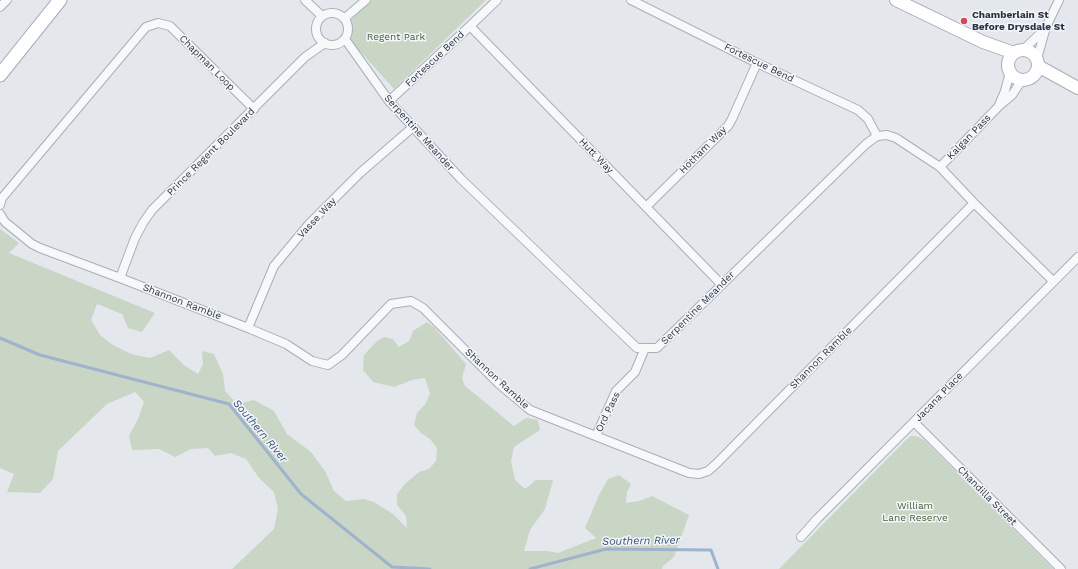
<!DOCTYPE html>
<style>
body{margin:0}
canvas{display:block;background:#e4e7ec}
</style>
<canvas width="1078" height="569"></canvas>
<script>
const g = document.querySelector('canvas').getContext('2d');
g.lineJoin = 'round';
function fillPath(path, color) { g.fillStyle = color; g.fill(path, 'evenodd'); }
const poly = rows => new Path2D(rows.map(r => 'M' + r).join(''));
function strokePath(path, color, width, dash) { g.strokeStyle = color; g.lineWidth = width; g.lineCap = dash ? 'butt' : 'round'; g.setLineDash(dash || []); g.stroke(path); }
function drawText(font, color, halo, rows, align = 'center') {
  g.font = font + ' "Work Sans",sans-serif'; g.lineWidth = 3; g.setLineDash([]); g.textBaseline = 'middle'; g.strokeStyle = halo; g.fillStyle = color; for (const [text, x, y, turn = 0] of rows) {
    g.save(); g.translate(x, y); g.rotate((+turn || 0) * Math.PI / 180); g.textAlign = isNaN(turn) ? turn : align; if (halo) g.strokeText(text, 0, 0); g.fillText(text, 0, 0); g.restore();
  }
}
fillPath(poly([
 [372,0,486,0,394,89,349,39,348,30,351,20],
 [0,229,19,243,9,253,155,313,142,332,128,328,122,314,97,304,91,320,100,335,113,345,131,354,150,358,169,350,185,366,198,374,203,364,202,351,214,354,223,374,225,391,237,404,254,400,274,411,287,434,311,452,325,471,334,491,346,501,364,499,374,502,393,514,407,528,406,516,397,505,397,494,405,484,419,472,429,469,436,461,437,448,430,439,421,433,414,425,417,413,426,403,430,393,425,378,412,380,394,387,373,382,363,370,364,355,376,342,384,337,393,339,399,347,409,341,413,331,427,322,434,327,466,364,462,378,465,386,514,426,526,418,538,420,540,430,514,447,511,461,515,480,525,489,536,480,553,480,545,509,530,530,524,551,548,551,558,553,596,538,585,528,599,495,608,479,619,475,631,484,627,492,626,503,639,501,652,496,689,515,674,557,663,566,662,569,232,569,274,529,278,509,274,492,259,478,246,459,231,453,215,456,208,448,191,449,175,457,159,449,132,450,129,436,138,419,144,402,135,392,107,404,58,451,53,479,40,493,7,492,14,474,0,468],
 [911,436,919,437,924,440,1053,569,779,569,906,440]
]), '#c9d6c5');
strokePath(poly([
 [0,338,40,355,229,404,301,494,392,567,430,569],
 [530,569,606,549,711,550,718,569]
]), '#9fb4cc', 3);
const street = poly([
 [305,0,322,16],
 [631,0,757,63,858,110,868,119,877,136],
 [0,7,7,0],
 '316 29a16 16 0 1 1 32 0a16 16 0 1 1-32 0Z',
 [345,18,366,0],
 [470,26,722,285],
 [345,39,389,101,461,179,637,348,657,348,866,144,877,136,887,135,896,138,940,167,974,203,1053,281],
 [1023,50,1046,28],
 [1037,59,1046,27,1059,0],
 [389,101,470,26,497,0],
 [999,105,1005,91,1010,72],
 [940,167,999,106,1012,95,1022,80],
 [0,205,2,198,146,27,158,23,170,26,254,109],
 [646,207,728,126,732,119,757,63],
 [0,214,5,222,32,244,40,248,120,278,248,328,286,344,312,361,328,365,342,355,391,304,411,301,423,308,499,384,530,410,689,473,699,474,708,471,716,464,974,203],
 [120,278,135,238,143,223,152,210,305,57,325,43],
 [248,328,274,266,309,224,360,173,413,127],
 [914,422,1061,569],
 [596,436,616,391,635,372,645,348],
 [801,537,818,518,1078,257]
]);
const secondary = poly([
 [896,0,983,42,1014,53],
 '1008 65a15 15 0 1 1 30 0a15 15 0 1 1-30 0Z',
 [1038,66,1078,88]
]);
const primary = poly([
 [0,75,60,0]
]);
strokePath(street, '#a9aeb7', 10);
strokePath(secondary, '#a9aeb7', 14);
strokePath(primary, '#a3abb8', 15);
strokePath(street, '#f7f8fa', 8);
strokePath(secondary, '#fff', 12);
strokePath(primary, '#fff', 13);
for (const [x, y, r, color] of [
 [964,21,4,"#d1495b"]
]) { const dot = new Path2D(); dot.arc(x, y, r, 0, 2 * Math.PI); g.fillStyle = color; g.fill(dot); strokePath(dot, '#f4f6f9', 1.5); }
drawText('bold 10px', '#2b3445', '#f4f6f9', [
 ["Chamberlain St",972,15],
 ["Before Drysdale St",972,27]
], 'left');
drawText('10px', '#3f6138', '#f4f6f9', [
 ["Regent Park",396,37],
 ["William",915,506],
 ["Lane Reserve",915,518]
]);
drawText('10px', '#2b3445', '#f4f6f9', [
 ["Fortescue Bend",435,59,-43],
 ["Chapman Loop",207,63,45],
 ["Fortescue Bend",759,63,26],
 ["Serpentine Meander",419,133,48],
 ["Kalgan Pass",969,137,-46],
 ["Hotham Way",703,150,-45],
 ["Prince Regent Boulevard",211,152,-45],
 ["Hutt Way",596,156,46],
 ["Vasse Way",317,218,-47],
 ["Shannon Ramble",182,302,21],
 ["Serpentine Meander",698,308,-45],
 ["Shannon Ramble",821,358,-45],
 ["Shannon Ramble",497,379,43],
 ["Jacana Place",939,397,-46],
 ["Ord Pass",608,412,-64],
 ["Chandilla Street",987,496,45]
]);
drawText('italic 11px', '#34527a', '#f4f6f9', [
 ["Southern River",260,431,50],
 ["Southern River",641,541,-1]
]);
</script>
